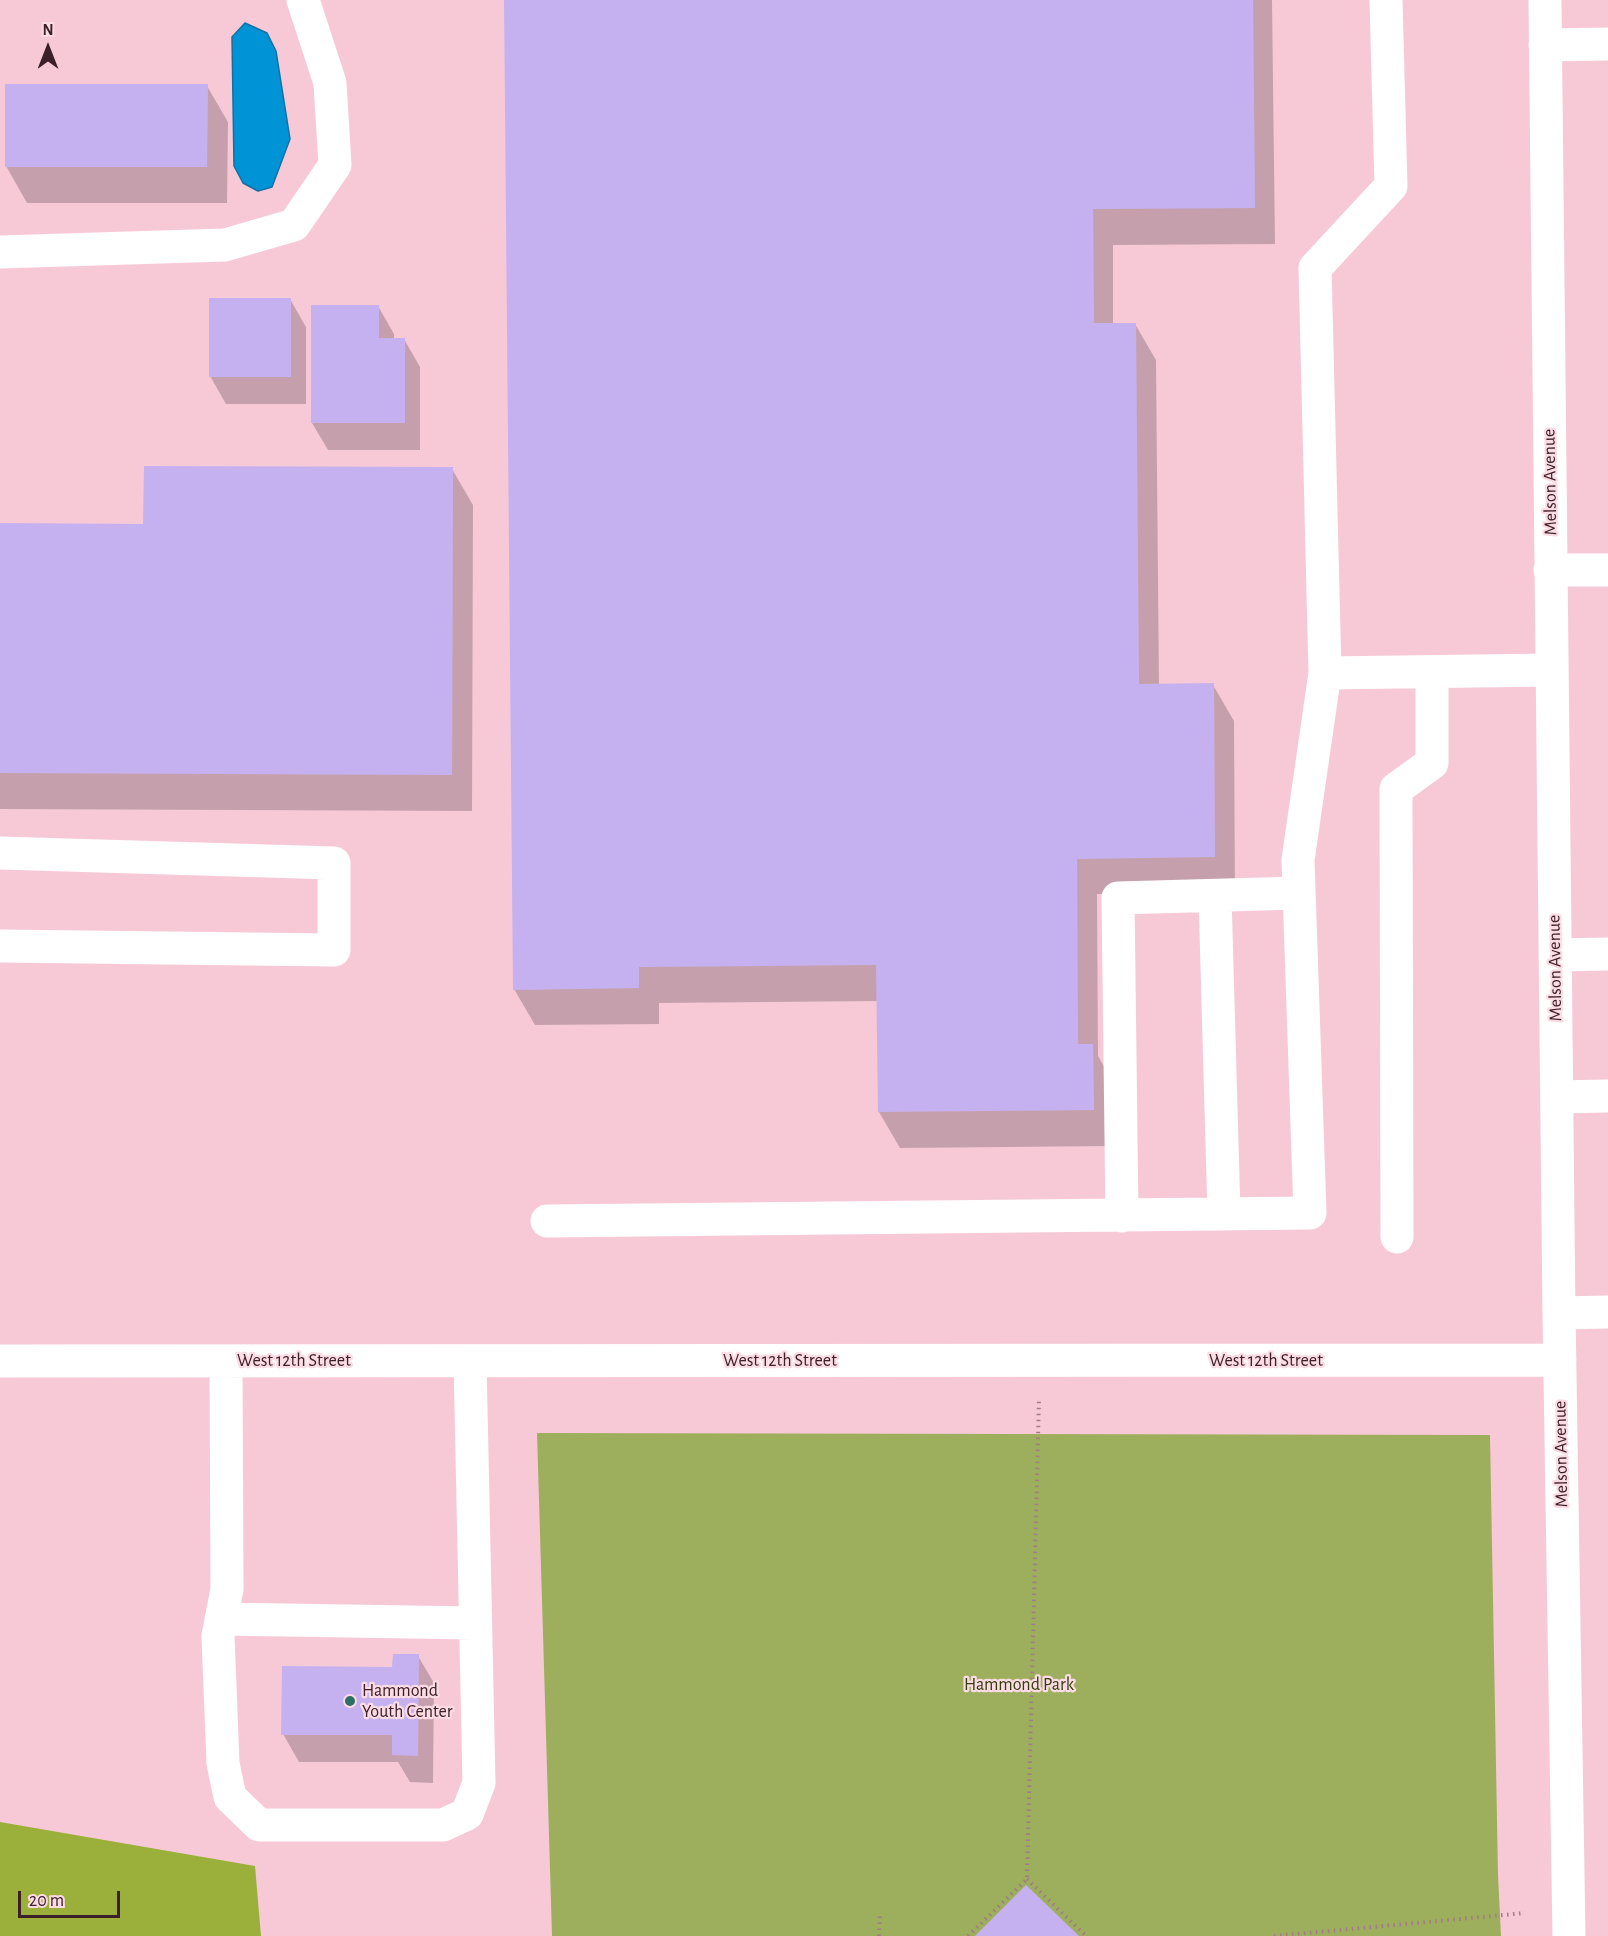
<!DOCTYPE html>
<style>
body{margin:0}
#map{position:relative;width:1608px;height:1936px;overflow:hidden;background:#f7c9d7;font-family:"Alegreya Sans",sans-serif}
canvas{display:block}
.north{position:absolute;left:18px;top:18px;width:60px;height:60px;-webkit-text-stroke:4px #fbdbe4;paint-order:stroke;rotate:0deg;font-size:16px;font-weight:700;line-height:24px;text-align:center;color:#3c2029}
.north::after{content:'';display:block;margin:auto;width:21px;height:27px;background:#3c2029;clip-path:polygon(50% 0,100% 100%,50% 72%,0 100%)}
.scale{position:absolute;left:18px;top:1891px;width:102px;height:27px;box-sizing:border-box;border:3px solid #3c2029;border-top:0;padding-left:8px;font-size:18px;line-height:21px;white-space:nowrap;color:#3c2029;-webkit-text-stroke:4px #fbdbe4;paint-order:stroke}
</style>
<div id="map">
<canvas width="1608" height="1936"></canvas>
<div class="north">N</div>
<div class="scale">20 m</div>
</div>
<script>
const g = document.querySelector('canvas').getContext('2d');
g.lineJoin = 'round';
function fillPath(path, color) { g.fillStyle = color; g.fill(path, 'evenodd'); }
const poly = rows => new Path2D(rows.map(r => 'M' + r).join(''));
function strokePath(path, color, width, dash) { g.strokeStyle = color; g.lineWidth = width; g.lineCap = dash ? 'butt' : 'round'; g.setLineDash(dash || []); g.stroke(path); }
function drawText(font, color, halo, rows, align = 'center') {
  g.font = font + ' "Alegreya Sans",sans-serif'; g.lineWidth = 4.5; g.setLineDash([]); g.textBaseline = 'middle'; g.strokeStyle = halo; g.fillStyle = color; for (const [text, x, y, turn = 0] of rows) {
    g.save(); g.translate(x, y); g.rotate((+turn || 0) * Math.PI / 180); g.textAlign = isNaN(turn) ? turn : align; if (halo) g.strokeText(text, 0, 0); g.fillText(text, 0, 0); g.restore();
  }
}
fillPath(poly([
 [537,1433,1490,1435,1498,1875,1501,1936,552,1936]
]), '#9daf5c');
fillPath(poly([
 [0,1822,255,1866,261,1936,0,1936]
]), '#9bb03b');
const water = poly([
 [245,23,267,33,276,51,290,139,272,187,258,191,243,183,234,166,232,37,245,23]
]);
fillPath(water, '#0094d6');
strokePath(water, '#1271a2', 1.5);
fillPath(poly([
 [506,0,1272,0,1275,244,1113,245,1113,325,1135,324,1156,360,1159,685,1213,685,1234,721,1235,893,1097,894,1098,1056,1113,1082,1114,1146,900,1148,879,1112,878,1001,659,1003,659,1024,535,1025,514,989],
 [207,86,228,122,227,203,27,203,6,166],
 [290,299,306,327,306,404,226,404,210,376],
 [378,306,394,334,394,339,404,339,420,367,420,450,328,450,312,423],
 [452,469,473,505,472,811,0,809,0,525,145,525],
 [418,1656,434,1683,433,1783,410,1782,398,1762,299,1762,283,1734]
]), '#0003');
fillPath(poly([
 [504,0,1253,0,1255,208,1093,209,1094,323,1136,323,1139,684,1214,683,1215,857,1077,859,1078,1044,1093,1044,1094,1110,878,1112,876,965,639,967,639,988,513,990],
 [5,84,208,84,207,167,5,167],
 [209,298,291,298,291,377,209,377],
 [311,305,379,305,379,338,405,338,405,423,311,423],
 [144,466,453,467,452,775,0,773,0,523,143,524],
 [393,1654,419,1654,418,1756,392,1755,392,1735,281,1735,282,1666,392,1667],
 [1026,1885,1079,1936,975,1936]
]), '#c5b1f0');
strokePath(poly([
 [1027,1879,1086,1936],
 [879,1936,880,1916],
 [968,1936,1027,1879,1039,1399],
 [1274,1936,1525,1913]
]), '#a17b87', 4, [1.5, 4.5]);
strokePath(poly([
 [1386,0,1391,186,1315,268,1325,673,1552,670],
 [1545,0,1559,1313,1569,1936],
 [1545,45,1608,44],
 [0,252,225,245,294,225,335,165,330,83,303,0],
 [1550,570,1608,570],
 [0,853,334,863,334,950,0,946],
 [1215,896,1224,1214],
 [1555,955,1608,954],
 [1557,1097,1608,1096],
 [1122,1216,1118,898,1299,893],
 [547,1221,1310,1213,1298,860,1325,673],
 [1397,1237,1396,789,1432,763,1432,672],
 [1559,1313,1608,1312],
 [0,1361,1560,1360],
 [226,1361,227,1589,218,1636,223,1763,230,1797,259,1825,443,1825,467,1814,479,1783,470,1361],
 [221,1619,475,1623]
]), '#fff', 33);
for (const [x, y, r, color] of [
 [350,1701,6,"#2c7064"]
]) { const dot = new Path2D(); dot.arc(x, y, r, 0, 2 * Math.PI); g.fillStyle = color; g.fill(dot); strokePath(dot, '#fbdbe4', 2); }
drawText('18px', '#3c2029', '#fbdbe4', [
 ["Melson Avenue",1550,482,-91],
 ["Melson Avenue",1555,968,-91],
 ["West 12th Street",294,1361],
 ["West 12th Street",780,1361],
 ["West 12th Street",1266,1361],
 ["Melson Avenue",1561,1454,-91]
]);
drawText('18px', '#353e0e', '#fbdbe4', [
 ["Hammond Park",1019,1685]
]);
drawText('18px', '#3c2029', '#fbdbe4', [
 ["Hammond",362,1691],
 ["Youth Center",362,1712]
], 'left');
</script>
